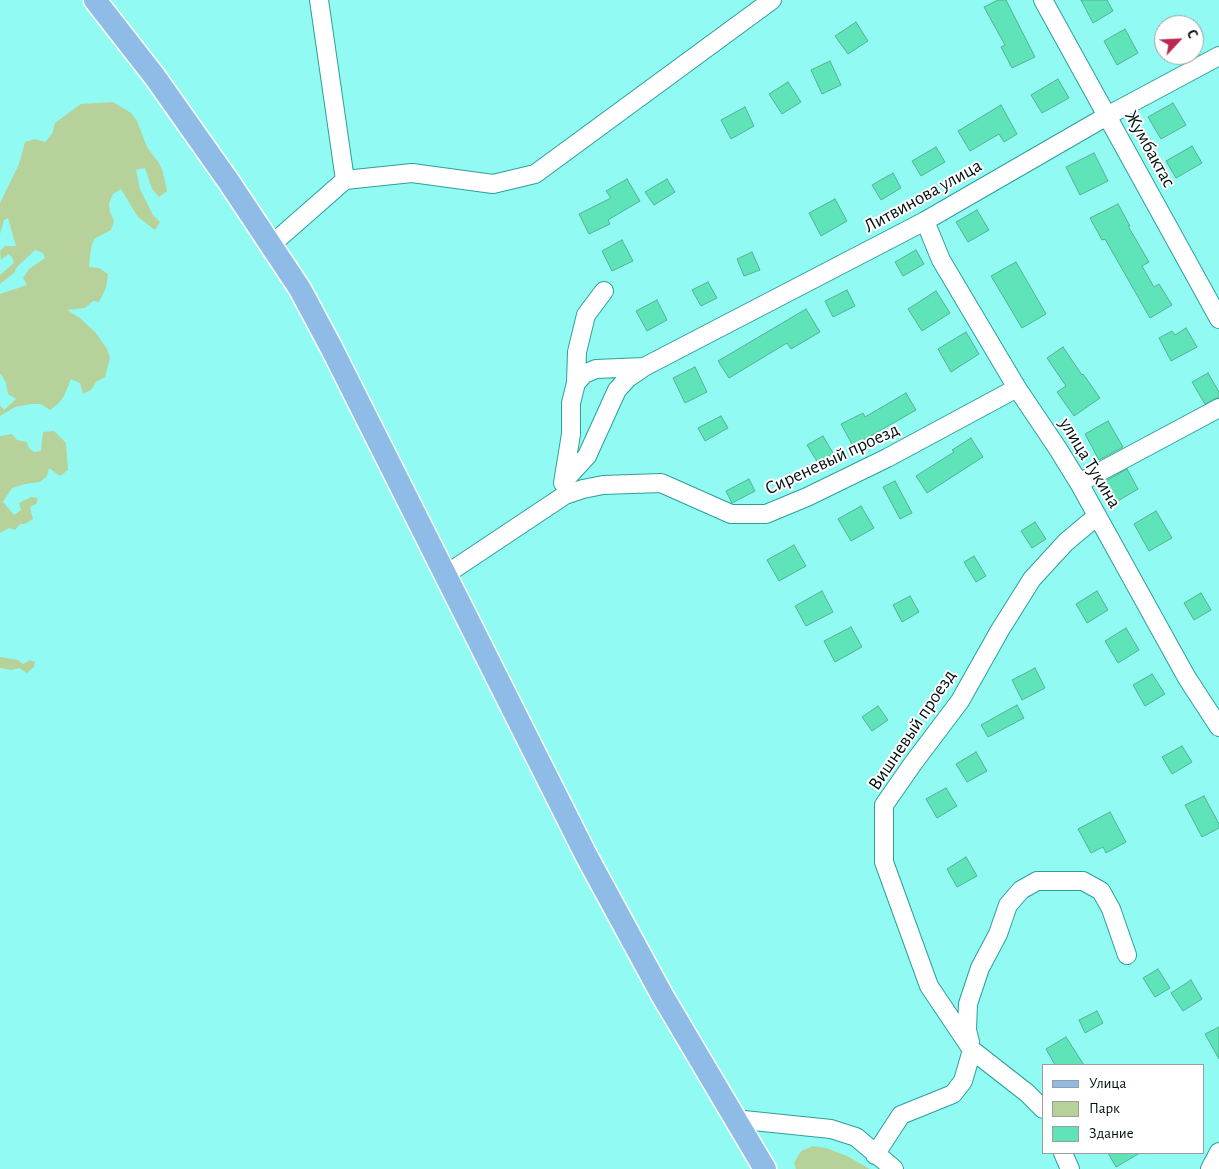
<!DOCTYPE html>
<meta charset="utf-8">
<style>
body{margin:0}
#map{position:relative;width:1219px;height:1169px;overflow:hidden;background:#91fbf3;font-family:"Alegreya Sans",sans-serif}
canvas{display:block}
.legend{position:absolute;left:1042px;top:1064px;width:162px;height:90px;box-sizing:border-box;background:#fff;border:1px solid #999f9f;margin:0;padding:6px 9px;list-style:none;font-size:15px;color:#00100e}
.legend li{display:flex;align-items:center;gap:10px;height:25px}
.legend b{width:25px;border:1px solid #999f9f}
.north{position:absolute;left:1154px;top:15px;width:50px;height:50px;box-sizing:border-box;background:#fff;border:1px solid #999f9f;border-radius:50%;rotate:65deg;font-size:14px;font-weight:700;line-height:20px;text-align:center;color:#00100e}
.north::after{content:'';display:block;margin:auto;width:18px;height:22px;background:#b92953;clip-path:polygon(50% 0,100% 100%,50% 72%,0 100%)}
</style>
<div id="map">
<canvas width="1219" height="1169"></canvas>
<ul class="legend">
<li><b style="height:6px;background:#8ebce7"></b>Улица</li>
<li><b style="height:14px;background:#b6d199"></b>Парк</li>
<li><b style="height:14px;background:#5fe3b9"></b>Здание</li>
</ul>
<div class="north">С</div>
</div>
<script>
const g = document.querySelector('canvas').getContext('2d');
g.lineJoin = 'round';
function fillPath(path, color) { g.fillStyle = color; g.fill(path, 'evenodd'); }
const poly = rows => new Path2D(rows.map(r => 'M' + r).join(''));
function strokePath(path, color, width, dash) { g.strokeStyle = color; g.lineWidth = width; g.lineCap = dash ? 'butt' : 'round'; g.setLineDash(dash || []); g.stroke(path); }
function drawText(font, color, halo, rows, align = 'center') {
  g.font = font + ' "Alegreya Sans",sans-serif'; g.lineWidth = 4; g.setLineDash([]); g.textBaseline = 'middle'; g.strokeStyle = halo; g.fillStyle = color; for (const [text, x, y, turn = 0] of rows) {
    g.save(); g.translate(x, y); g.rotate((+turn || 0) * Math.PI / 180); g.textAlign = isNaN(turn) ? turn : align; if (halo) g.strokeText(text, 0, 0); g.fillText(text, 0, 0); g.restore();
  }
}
fillPath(poly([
 [113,102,131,113,137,121,147,147,159,163,163,172,167,191,159,197,152,189,145,168,136,170,140,189,153,215,160,222,155,230,138,217,121,189,113,194,109,203,110,212,114,221,111,230,94,239,91,248,89,267,99,268,108,274,106,288,99,302,93,301,85,308,67,310,81,319,96,333,107,349,110,358,105,377,96,382,91,390,83,394,80,383,71,379,64,396,58,404,50,410,41,404,31,404,15,407,0,416,0,405,4,410,16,399,8,394,6,383,1,374,0,374,0,294,27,285,23,278,29,269,45,258,43,253,35,250,17,267,14,273,0,284,0,275,14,263,12,257,8,254,1,260,0,251,5,246,16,246,8,218,4,220,0,234,0,203,19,164,25,142,35,139,45,142,52,134,55,123,81,104],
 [54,431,66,443,68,470,60,476,49,468,47,476,40,482,25,484,12,488,3,502,14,515,21,510,19,503,31,497,38,498,36,504,30,507,33,519,25,524,20,524,15,530,9,528,0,533,0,436,12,434,17,440,27,442,29,448,34,452,41,451,43,432],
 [0,657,18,660,23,664,30,660,35,662,34,667,27,673,19,668,12,670,0,668],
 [813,1146,826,1148,847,1156,870,1169,796,1169,794,1163,801,1151]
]), '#b6d199');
const building = poly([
 [998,0,1006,0,1035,57,1012,68,1001,47,1005,45,984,7,998,0],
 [1081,0,1107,0,1113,11,1093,23,1081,0],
 [856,22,868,41,848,54,835,36,856,22],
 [1125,29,1138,53,1117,65,1104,41,1125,29],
 [830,61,841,85,822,94,811,70,830,61],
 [1058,79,1069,98,1042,113,1031,95,1058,79],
 [788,82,801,102,782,114,769,94,788,82],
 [1173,103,1186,125,1161,139,1148,117,1173,103],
 [1001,105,1017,134,1004,142,999,134,970,151,958,131,1001,105],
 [745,107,754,126,731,139,721,120,745,107],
 [1192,146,1202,163,1176,178,1166,161,1192,146],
 [936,147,945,162,921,176,912,161,936,147],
 [1094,153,1108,181,1080,195,1066,167,1094,153],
 [893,173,901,188,881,200,872,185,893,173],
 [627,179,640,201,608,220,610,224,589,234,579,214,611,198,606,191,627,179],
 [667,179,675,192,654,205,645,192,667,179],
 [835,199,847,221,821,236,809,213,835,199],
 [1118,204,1130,226,1128,226,1149,262,1142,266,1154,287,1159,284,1172,305,1150,318,1105,239,1102,240,1090,218,1118,204],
 [977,210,989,230,968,242,956,222,977,210],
 [622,240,633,261,612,271,602,251,622,240],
 [916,250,924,264,903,276,895,262,916,250],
 [752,252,760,270,744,276,737,259,752,252],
 [1016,262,1046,314,1022,328,991,276,1016,262],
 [708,282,717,298,701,306,692,290,708,282],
 [847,290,855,306,833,317,825,301,847,290],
 [936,291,950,313,922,331,908,309,936,291],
 [657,300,667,320,647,331,636,311,657,300],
 [806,309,820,332,791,349,787,343,729,378,718,361,806,309],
 [1186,328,1197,347,1171,361,1159,338,1172,331,1175,335,1186,328],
 [966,332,979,354,951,372,938,349,966,332],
 [1063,347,1082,375,1083,374,1100,398,1074,416,1057,392,1066,386,1047,358,1063,347],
 [695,367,707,392,685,403,673,378,695,367],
 [1208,373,1219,392,1219,397,1205,404,1192,382,1208,373],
 [906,393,916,410,853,446,841,424,863,413,865,417,906,393],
 [721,416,728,428,705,441,698,428,721,416],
 [1108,421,1123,447,1099,460,1085,434,1108,421],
 [823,436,833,453,818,463,807,445,823,436],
 [971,438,983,457,927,493,916,476,954,452,952,450,971,438],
 [1127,469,1138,489,1116,502,1104,482,1127,469],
 [749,479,755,491,732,503,726,491,749,479],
 [895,481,912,513,900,519,883,487,895,481],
 [861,506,874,528,851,541,838,519,861,506],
 [1156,511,1172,538,1149,551,1134,524,1156,511],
 [1035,522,1046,539,1032,548,1021,531,1035,522],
 [794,545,806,566,779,581,767,560,794,545],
 [974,556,986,576,976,582,964,562,974,556],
 [822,591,833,612,806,626,795,606,822,591],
 [1097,591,1108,610,1087,623,1076,604,1097,591],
 [1201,593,1211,610,1194,620,1184,603,1201,593],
 [910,596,919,612,902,622,893,605,910,596],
 [851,627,862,647,835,662,824,641,851,627],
 [1126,628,1139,650,1118,663,1105,641,1126,628],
 [1035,668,1045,688,1022,700,1012,680,1035,668],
 [1152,674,1165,694,1145,706,1133,685,1152,674],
 [1017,705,1024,718,988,737,981,725,1017,705],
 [878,706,888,720,872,731,862,717,878,706],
 [1182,746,1192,762,1172,774,1162,757,1182,746],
 [976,752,987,771,967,782,956,764,976,752],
 [946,788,957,806,937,818,926,799,946,788],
 [1204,796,1219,824,1219,828,1202,837,1185,805,1204,796],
 [1110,812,1126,842,1106,853,1103,847,1091,853,1078,829,1110,812],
 [966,857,977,876,957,887,947,869,966,857],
 [1158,969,1170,988,1155,997,1143,978,1158,969],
 [1191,980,1202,999,1183,1011,1171,993,1191,980],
 [1097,1011,1103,1023,1085,1033,1079,1020,1097,1011],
 [1219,1027,1219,1059,1205,1034,1219,1027],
 [1066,1037,1084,1065,1055,1065,1046,1049,1066,1037],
 [1108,1153,1140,1153,1116,1167,1108,1153]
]);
fillPath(building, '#5fe3b9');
strokePath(building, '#55b193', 1);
const minor = poly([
 [319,0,345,180],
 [1043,0,1219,319],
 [925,221,941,260,1017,388,1058,449,1079,483,1187,678,1219,727],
 [271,245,345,180,412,173,493,184,535,174,772,0],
 [576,383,577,352,586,315,604,291],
 [564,481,587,456,617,390,628,378,644,367,925,221,1107,116,1219,56],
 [563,483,571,434,571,403,576,383,584,374,596,369,644,367],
 [1079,483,1219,408],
 [445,575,565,495,583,489,603,485,661,483,731,514,766,514,807,497,887,458,1017,388],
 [970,1042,967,1030,968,1004,980,968,998,934,1008,905,1021,890,1037,881,1083,881,1101,891,1111,909,1127,955],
 [972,1050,929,986,884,862,884,805,914,762,960,701,1000,630,1032,579,1066,542,1097,516],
 [734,1119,831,1129,856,1137,894,1169],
 [1063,1153,1070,1169],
 [875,1155,901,1115,953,1094,963,1081,972,1050,1027,1093,1043,1109],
 [1210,1169,1219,1152]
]);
const major = poly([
 [95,0,155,77,229,182,300,289,332,349,586,855,662,995,765,1169]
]);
strokePath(minor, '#2c9f99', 20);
strokePath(major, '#fff', 25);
strokePath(minor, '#fff', 18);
strokePath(major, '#8ebce7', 22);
drawText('19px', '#00100e', '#fff', [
 ["Жумбактас",1150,149,61],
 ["Литвинова улица",923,196,-29],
 ["Сиреневый проезд",832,459,-25],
 ["улица Тукина",1090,463,59],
 ["Вишневый проезд",912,730,-56]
]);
</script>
